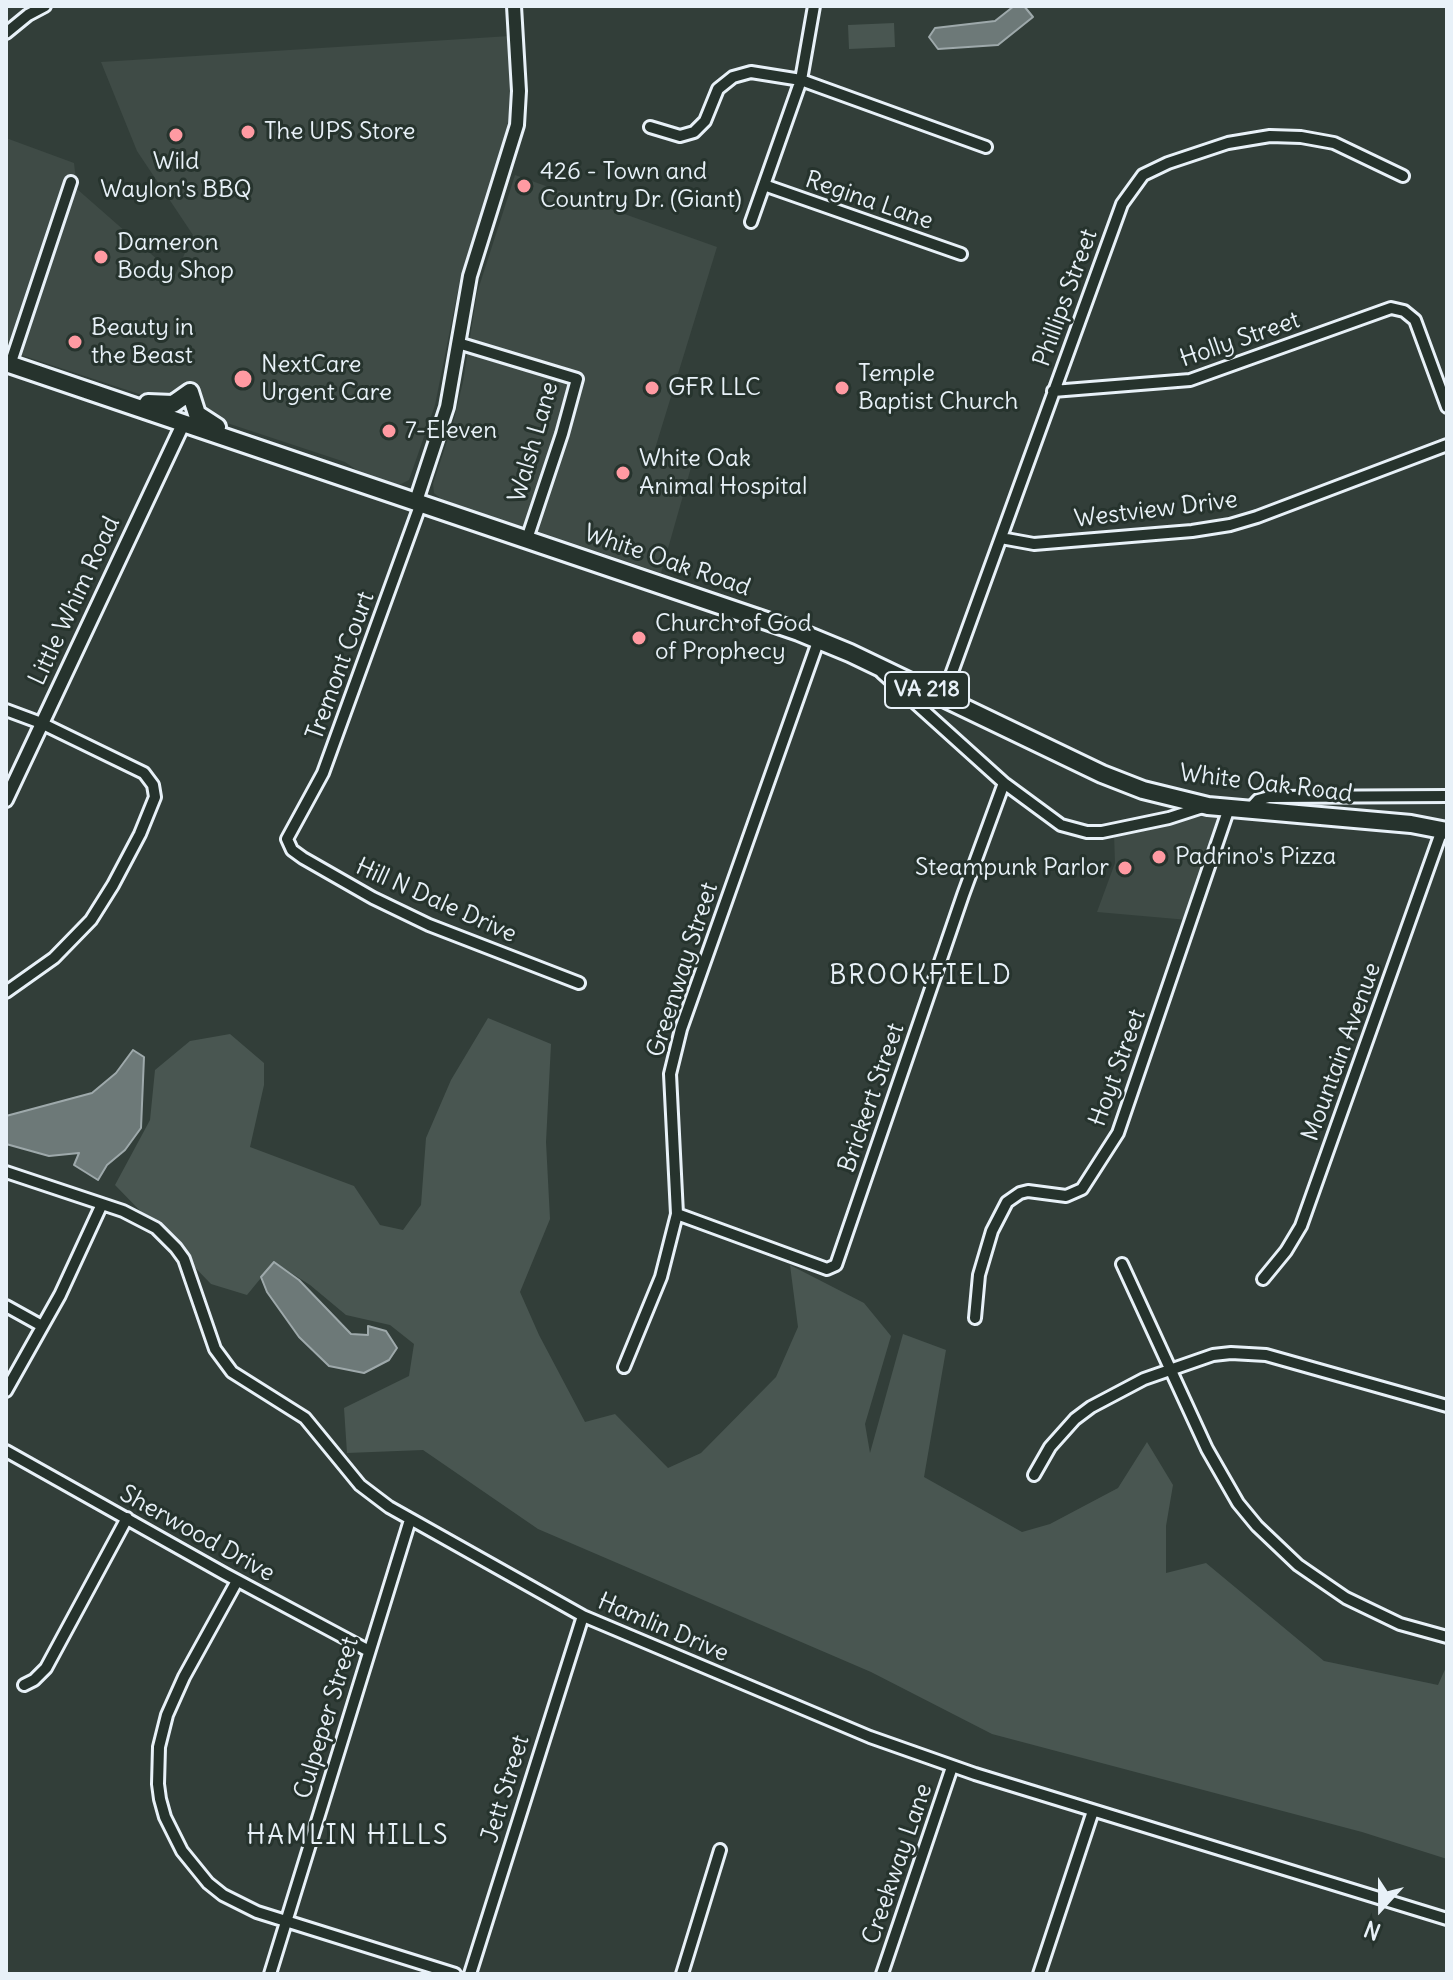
<!DOCTYPE html>
<style>
body{margin:0}
#map{position:relative;width:1453px;height:1980px;overflow:hidden;background:#323e39;font-family:Delius,sans-serif}
canvas{display:block}
.frame{position:absolute;inset:0;border:8px solid #e8f1f8;pointer-events:none}
.north{position:absolute;left:1341px;top:1868px;width:80px;height:80px;-webkit-text-stroke:6px #26332d;paint-order:stroke;rotate:201deg;font-size:22px;font-weight:700;line-height:32px;text-align:center;color:#e8f1f8}
.north::after{content:'';display:block;margin:auto;width:28px;height:36px;background:#e8f1f8;clip-path:polygon(50% 0,100% 100%,50% 72%,0 100%)}
</style>
<div id="map">
<canvas width="1453" height="1980"></canvas>
<div class="frame"></div>
<div class="north">N</div>
</div>
<script>
const g = document.querySelector('canvas').getContext('2d');
g.lineJoin = 'round';
function fillPath(path, color) { g.fillStyle = color; g.fill(path, 'evenodd'); }
const poly = rows => new Path2D(rows.map(r => 'M' + r).join(''));
function strokePath(path, color, width, dash) { g.strokeStyle = color; g.lineWidth = width; g.lineCap = dash ? 'butt' : 'round'; g.setLineDash(dash || []); g.stroke(path); }
function drawText(font, color, halo, rows, align = 'center') {
  g.font = font + ' Delius,sans-serif'; g.lineWidth = 6; g.setLineDash([]); g.textBaseline = 'middle'; g.strokeStyle = halo; g.fillStyle = color; for (const [text, x, y, turn = 0] of rows) {
    g.save(); g.translate(x, y); g.rotate((+turn || 0) * Math.PI / 180); g.textAlign = isNaN(turn) ? turn : align; if (halo) g.strokeText(text, 0, 0); g.fillText(text, 0, 0); g.restore();
  }
}
fillPath(poly([
 [510,36,513,86,505,144,460,280,435,405,409,480,399,485,361,473,345,462,6,350,6,138,74,163,77,189,175,275,193,235,137,151,101,62],
 [515,175,717,247,654,452,692,464,661,573,441,499,434,493,433,484,453,423,463,382,477,293],
 [1216,814,1221,823,1188,920,1097,912,1115,863,1114,834,1193,815]
]), '#3f4b46');
fillPath(poly([
 [894,23,895,47,849,49,848,25],
 [488,1018,551,1044,546,1142,550,1219,520,1292,539,1335,585,1422,615,1414,668,1468,701,1453,776,1377,798,1327,790,1265,864,1303,891,1336,865,1424,870,1453,903,1334,946,1350,924,1477,1022,1532,1050,1524,1118,1488,1147,1442,1173,1485,1166,1526,1166,1573,1206,1563,1324,1661,1438,1685,1447,1665,1447,1859,1362,1832,992,1734,871,1672,538,1529,423,1450,347,1453,344,1408,409,1376,414,1344,390,1325,346,1315,310,1285,274,1262,247,1295,211,1284,115,1185,150,1120,155,1070,190,1041,230,1034,264,1063,264,1085,250,1147,354,1186,380,1225,403,1230,421,1205,426,1138,451,1080]
]), '#495651');
const water = poly([
 [1014,6,1024,6,1033,17,998,45,938,49,929,37,935,28,995,21,1014,6],
 [133,1050,144,1057,141,1128,125,1150,107,1165,98,1180,74,1165,79,1153,49,1156,6,1144,6,1116,92,1093,116,1073,133,1050],
 [274,1262,299,1280,351,1334,368,1335,368,1326,386,1331,397,1348,389,1360,364,1373,329,1366,299,1337,267,1292,261,1277,274,1262]
]);
fillPath(water, '#6d7978');
strokePath(water, '#9ea9ab', 2);
const minor = poly([
 [6,33,28,15,45,6],
 [650,127,680,136,694,132,705,121,718,89,733,77,751,72,801,80,986,147],
 [764,185,961,254],
 [751,222,801,80,814,6],
 [458,343,577,379,562,434,527,539],
 [10,365,71,182],
 [1053,391,1190,380,1391,308,1404,311,1415,320,1447,407],
 [421,503,323,773,287,839,292,850,303,858,373,898,429,925,579,983],
 [1001,538,1034,544,1192,531,1230,525,1257,517,1447,445],
 [882,673,1004,783,1061,825,1087,832,1102,832,1169,818,1206,806],
 [943,697,1122,204,1143,175,1168,163,1228,143,1270,136,1301,137,1334,143,1403,176],
 [6,710,41,723,144,773,153,785,155,797,140,834,113,885,91,920,54,958,6,992],
 [1249,810,1258,800,1269,797,1447,796],
 [6,1172,123,1211,156,1228,176,1248,184,1259,215,1349,232,1372,305,1418,360,1485,389,1507,583,1616,870,1737,975,1774,1447,1919],
 [677,1214,827,1269,836,1265,963,895,1004,783],
 [1122,1264,1207,1449,1238,1503,1257,1526,1298,1565,1346,1598,1400,1624,1447,1637],
 [1263,1279,1286,1251,1301,1226,1442,830],
 [6,1306,42,1326],
 [975,1318,979,1275,992,1231,1007,1202,1020,1193,1028,1191,1066,1196,1082,1189,1118,1133,1229,808],
 [624,1367,661,1277,677,1214,670,1074,681,1029,819,639],
 [6,1391,60,1295,102,1204],
 [6,1451,225,1574,369,1651],
 [1034,1475,1050,1447,1075,1419,1091,1407,1144,1379,1213,1355,1231,1353,1266,1355,1447,1406],
 [237,1581,184,1677,167,1715,159,1747,158,1784,160,1799,165,1817,182,1851,208,1883,223,1895,257,1912,455,1974],
 [24,1685,34,1680,46,1668,127,1518],
 [270,1974,410,1520],
 [470,1974,583,1616],
 [682,1974,720,1850],
 [882,1974,952,1767],
 [1039,1974,1093,1811]
]);
const tertiary = poly([
 [416,501,447,407,470,276,517,125,519,91,514,6],
 [6,800,184,422]
]);
const primary = poly([
 [6,363,799,632,850,653,1102,774,1143,790,1208,806,1411,824,1447,831],
 [148,403,173,404,190,392,197,414,217,427]
]);
strokePath(minor, '#e8f1f8', 16);
strokePath(tertiary, '#e8f1f8', 18);
strokePath(primary, '#e8f1f8', 22);
strokePath(minor, '#26332d', 10);
strokePath(tertiary, '#26332d', 12);
strokePath(primary, '#26332d', 16);
for (const [x, y, r, color] of [
 [248,132,8,"#ff9aa2"],
 [176,135,8,"#ff9aa2"],
 [524,186,8,"#ff9aa2"],
 [101,257,8,"#ff9aa2"],
 [75,342,8,"#ff9aa2"],
 [243,379,10,"#ff9aa2"],
 [652,388,8,"#ff9aa2"],
 [842,388,8,"#ff9aa2"],
 [389,431,8,"#ff9aa2"],
 [623,473,8,"#ff9aa2"],
 [639,638,8,"#ff9aa2"],
 [1159,857,8,"#ff9aa2"],
 [1125,868,8,"#ff9aa2"]
]) { const dot = new Path2D(); dot.arc(x, y, r, 0, 2 * Math.PI); g.fillStyle = color; g.fill(dot); strokePath(dot, '#26332d', 3); }
for (const [x, y, w] of [
 [927,690,84]
]) { const box = new Path2D(); box.roundRect(x - w / 2, y - 18, w, 36, 6); g.fillStyle = '#26332d'; g.fill(box); strokePath(box, '#e8f1f8', 2); }
drawText('bold 22px', '#e8f1f8', null, [
 ["VA 218",927,690]
]);
drawText('24px', '#e8f1f8', '#26332d', [
 ["The UPS Store",264,132],
 ["Wild",176,162,"center"],
 ["Waylon's BBQ",176,190,"center"],
 ["426 - Town and",540,172],
 ["Country Dr. (Giant)",540,200],
 ["Dameron",117,243],
 ["Body Shop",117,271],
 ["Beauty in",91,328],
 ["the Beast",91,356],
 ["NextCare",261,365],
 ["Urgent Care",261,393],
 ["Temple",858,374],
 ["Baptist Church",858,402],
 ["GFR LLC",668,388],
 ["7-Eleven",405,431],
 ["White Oak",639,459],
 ["Animal Hospital",639,487],
 ["Church of God",655,624],
 ["of Prophecy",655,652],
 ["Padrino's Pizza",1175,857],
 ["Steampunk Parlor",1109,868,"right"]
], 'left');
drawText('24px', '#e8f1f8', '#26332d', [
 ["Regina Lane",869,201,19],
 ["Phillips Street",1066,298,-70],
 ["Holly Street",1240,340,-19],
 ["Walsh Lane",534,442,-74],
 ["Westview Drive",1156,510,-7],
 ["White Oak Road",667,561,19],
 ["Little Whim Road",75,601,-65],
 ["Tremont Court",341,666,-70],
 ["White Oak Road",1266,784,7],
 ["Hill N Dale Drive",436,901,24],
 ["Greenway Street",683,970,-72],
 ["Mountain Avenue",1342,1052,-70],
 ["Hoyt Street",1118,1068,-70],
 ["Brickert Street",872,1098,-71],
 ["Sherwood Drive",197,1534,29],
 ["Hamlin Drive",663,1628,23],
 ["Culpeper Street",327,1718,-73],
 ["Jett Street",506,1789,-73],
 ["Creekway Lane",898,1864,-71]
]);
g.letterSpacing = '2px';
drawText('26px', '#e8f1f8', '#26332d', [
 ["BROOKFIELD",921,977],
 ["HAMLIN HILLS",348,1837]
]);
g.letterSpacing = '0px';
</script>
